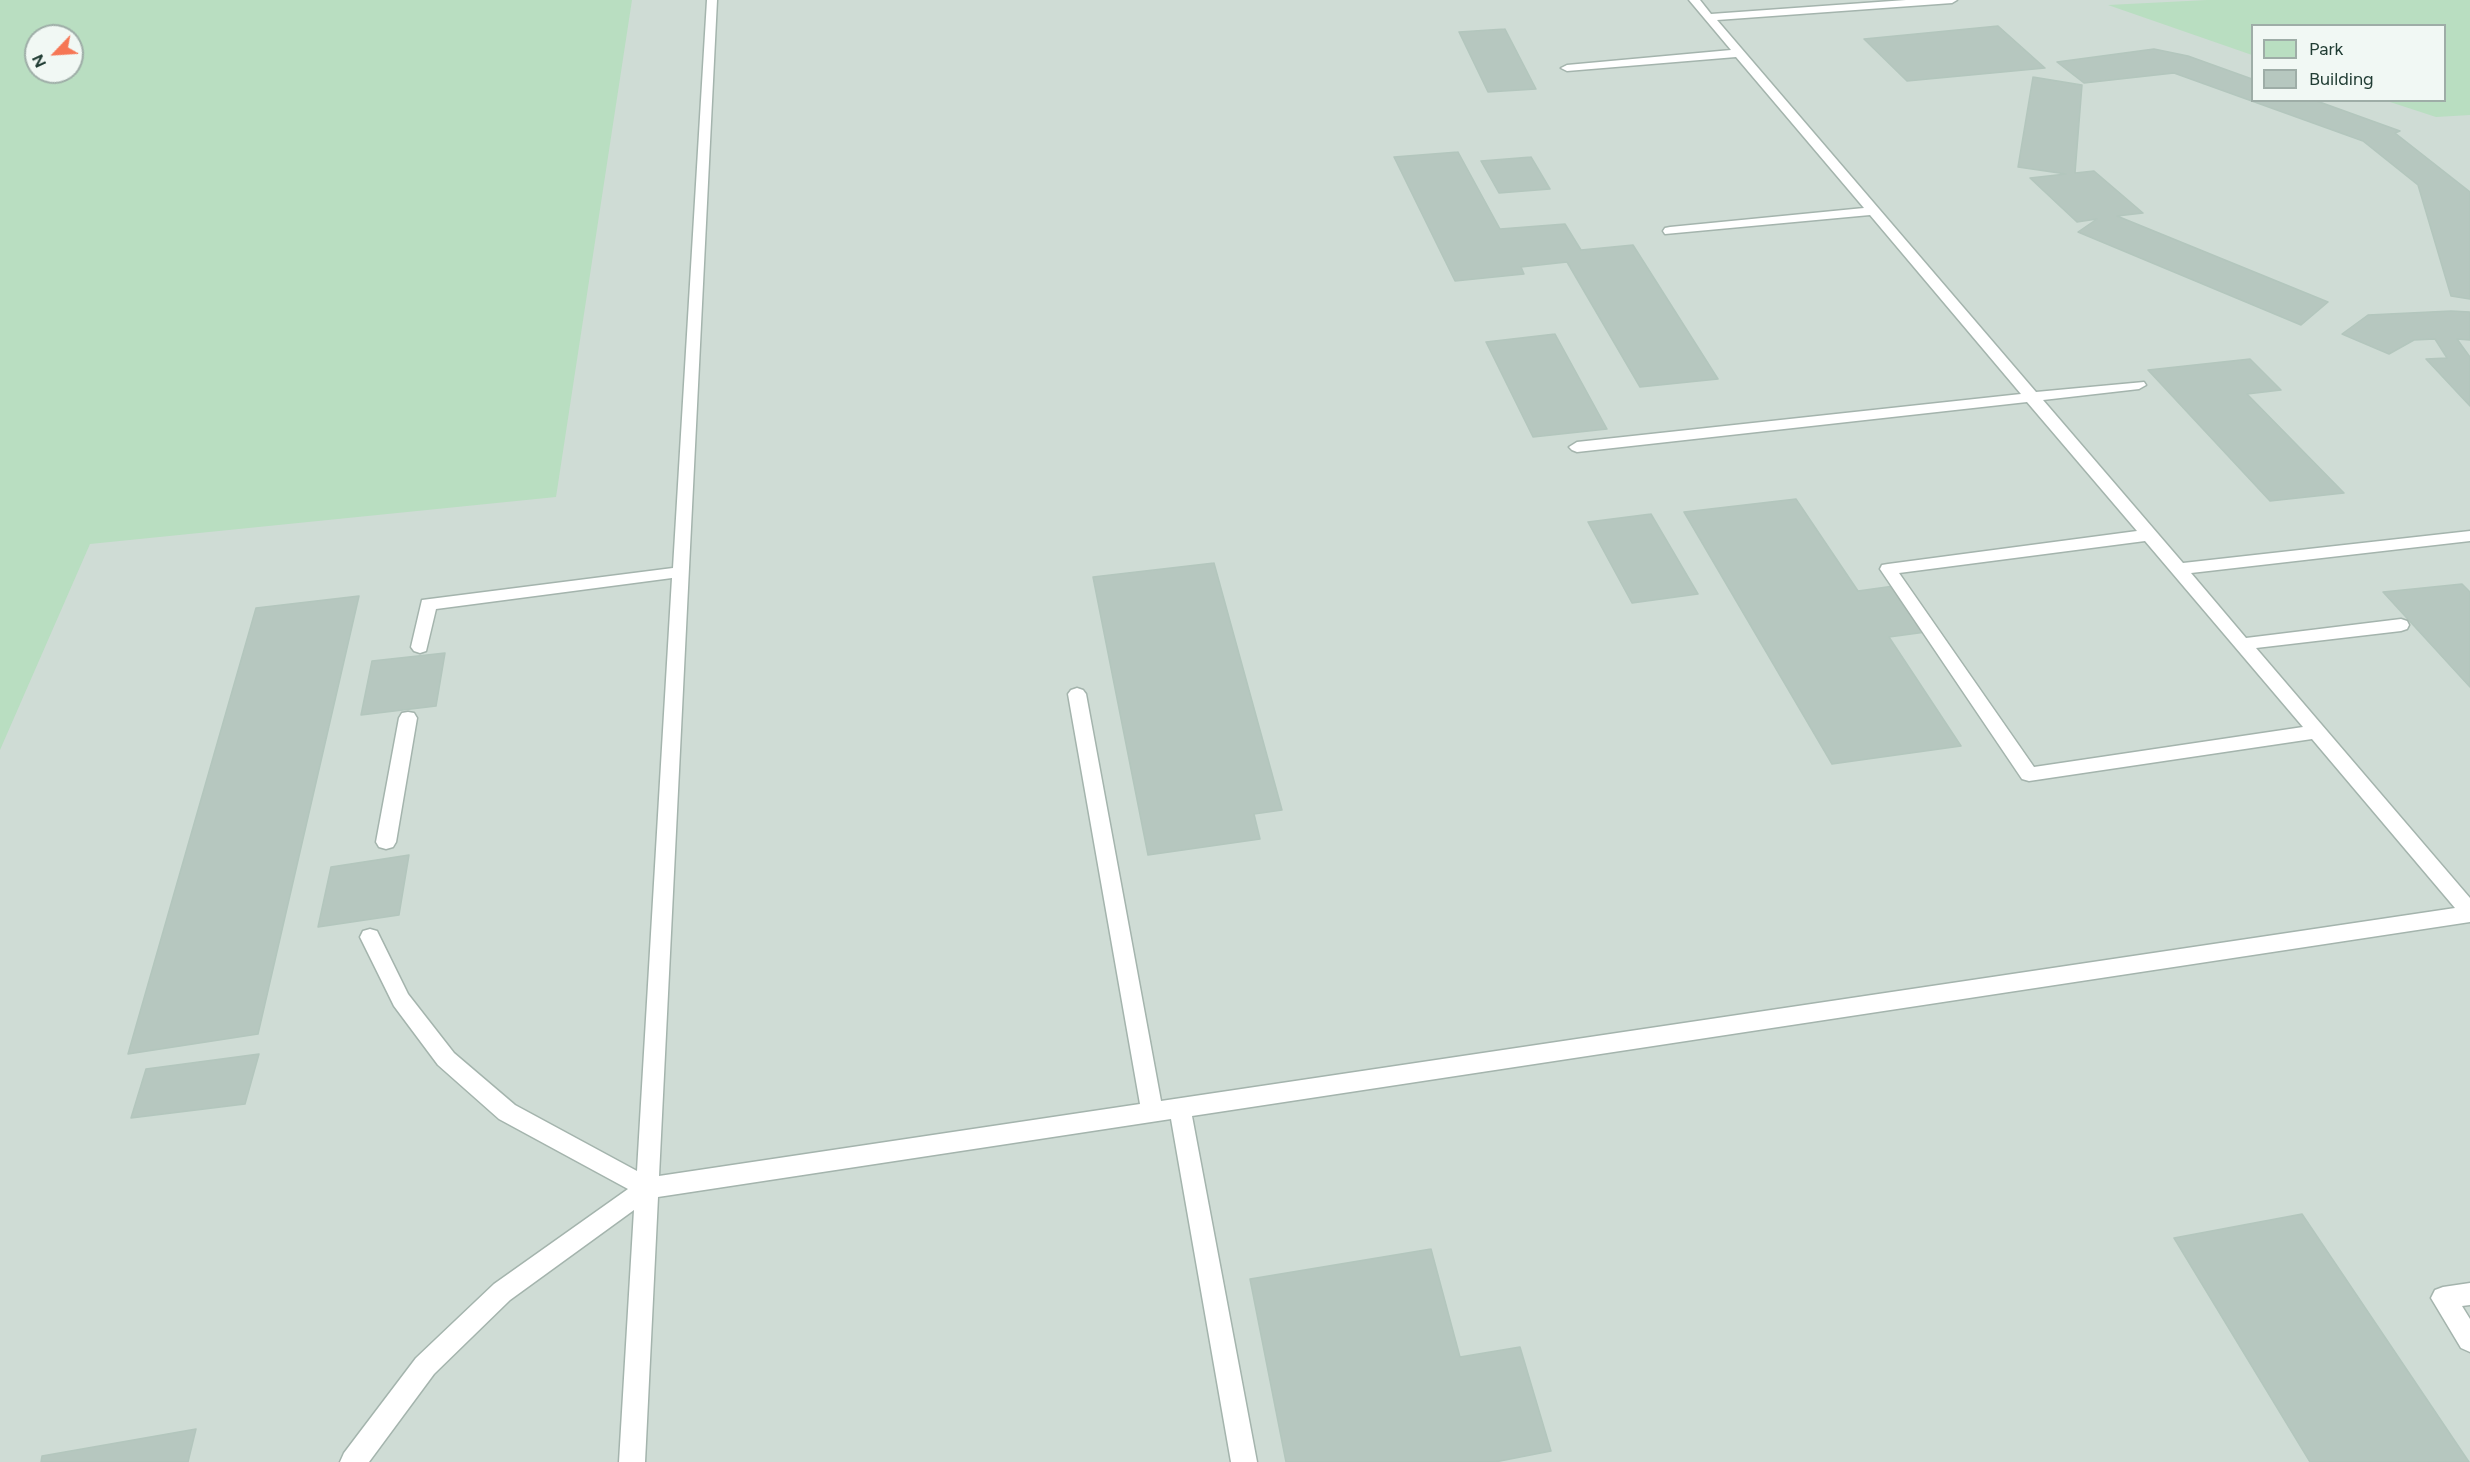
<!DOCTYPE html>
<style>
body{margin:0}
#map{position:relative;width:2470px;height:1462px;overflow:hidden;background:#e1ece6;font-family:Figtree,sans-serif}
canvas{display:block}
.legend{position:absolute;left:2251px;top:24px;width:195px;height:78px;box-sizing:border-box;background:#f1f8f4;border:2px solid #9eada7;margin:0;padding:8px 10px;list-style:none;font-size:18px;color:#213d34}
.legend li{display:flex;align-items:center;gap:12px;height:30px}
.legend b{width:30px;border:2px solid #9eada7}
.north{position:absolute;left:24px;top:24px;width:60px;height:60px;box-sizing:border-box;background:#f1f8f4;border:2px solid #9eada7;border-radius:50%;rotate:245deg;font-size:16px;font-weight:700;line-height:24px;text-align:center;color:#213d34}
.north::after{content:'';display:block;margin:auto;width:21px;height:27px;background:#f67654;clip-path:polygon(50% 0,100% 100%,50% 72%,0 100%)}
</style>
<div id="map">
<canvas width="2470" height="1462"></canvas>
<ul class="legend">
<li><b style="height:16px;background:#b9dec1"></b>Park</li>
<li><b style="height:16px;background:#b6c7bf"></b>Building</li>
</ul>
<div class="north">N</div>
</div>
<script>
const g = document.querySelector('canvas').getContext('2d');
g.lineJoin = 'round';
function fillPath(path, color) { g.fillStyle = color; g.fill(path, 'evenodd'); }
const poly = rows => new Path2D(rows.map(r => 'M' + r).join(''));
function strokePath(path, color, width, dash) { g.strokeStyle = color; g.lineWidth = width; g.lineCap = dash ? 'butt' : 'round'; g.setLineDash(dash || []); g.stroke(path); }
fillPath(poly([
 [0,0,2470,0,2470,1462,0,1462],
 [2252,26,2444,26,2444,100,2252,100],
 [36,36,72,36,72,72,36,72]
]), '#cfdcd5');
fillPath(poly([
 [0,0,632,0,556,497,90,544,0,750],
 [36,36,72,36,72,72,36,72],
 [2207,0,2470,0,2470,115,2436,117,2387,101,2444,100,2444,26,2252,26,2252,55,2108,5]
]), '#b9dec1');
const building = poly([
 [1998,26,2045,68,1907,81,1864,39,1998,26],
 [1505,29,1536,89,1488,92,1459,32,1505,29],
 [2154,49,2188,56,2252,79,2252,100,2314,100,2400,131,2395,133,2470,192,2470,299,2451,296,2418,185,2363,141,2174,73,2084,83,2057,62,2154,49],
 [2033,77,2082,85,2075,173,2094,171,2143,213,2117,216,2328,302,2301,325,2078,232,2097,219,2077,222,2030,178,2066,174,2018,167,2033,77],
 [1458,152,1500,229,1565,224,1581,250,1633,245,1718,379,1640,387,1567,262,1521,267,1524,274,1455,281,1394,157,1458,152],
 [1531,157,1550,189,1499,193,1481,161,1531,157],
 [2451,311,2470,312,2470,340,2457,339,2470,357,2470,406,2426,359,2447,358,2435,339,2414,340,2389,354,2342,334,2368,315,2451,311],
 [1555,334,1607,429,1533,437,1486,342,1555,334],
 [2250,359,2281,390,2247,394,2344,493,2270,501,2148,370,2250,359],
 [1796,499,1858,591,1894,586,1926,632,1889,637,1961,746,1832,764,1684,512,1796,499],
 [1651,514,1698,594,1632,603,1588,522,1651,514],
 [1214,563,1282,810,1254,814,1260,839,1148,855,1093,577,1214,563],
 [2462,584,2470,592,2470,687,2383,592,2462,584],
 [359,596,258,1034,128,1054,256,608,359,596],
 [445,653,436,706,361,715,372,661,445,653],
 [409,855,399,915,318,927,331,867,409,855],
 [259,1054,245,1104,131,1118,146,1069,259,1054],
 [2302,1214,2469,1462,2310,1462,2174,1238,2302,1214],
 [1431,1249,1460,1357,1520,1347,1551,1451,1495,1462,1286,1462,1250,1279,1431,1249],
 [196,1429,188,1462,41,1462,42,1456,196,1429]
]);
fillPath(building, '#b6c7bf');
strokePath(building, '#b3c6bd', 1.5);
const service = poly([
 [707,0,717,0,659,1176,1140,1104,1068,694,1071,690,1077,688,1083,690,1086,694,1161,1101,2455,908,2312,739,2029,781,2022,779,1880,569,1882,565,1888,564,2137,531,2027,402,1577,452,1572,450,1569,447,1577,442,2021,394,1870,215,1665,234,1663,231,1665,228,1670,227,1864,208,1736,57,1567,71,1561,68,1567,65,1731,50,1689,0,1700,0,1711,14,1906,0,1957,0,1952,3,1717,20,2036,392,2144,382,2146,385,2139,389,2043,400,2183,563,2470,531,2470,541,2191,573,2246,638,2401,619,2407,621,2409,625,2407,629,2401,631,2256,648,2470,898,2470,922,1192,1116,1257,1462,1231,1462,1171,1119,658,1197,645,1462,619,1462,634,1210,510,1300,434,1374,369,1462,340,1462,344,1453,416,1358,494,1284,628,1189,499,1119,438,1065,394,1006,360,937,363,931,370,929,377,931,408,994,454,1053,515,1105,637,1171,672,578,436,609,426,651,420,653,414,651,411,647,422,600,673,568,707,0],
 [2145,541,2303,727,2034,767,1899,573,2145,541],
 [408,712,414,713,417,718,396,842,393,847,386,849,379,847,376,842,399,718,402,713,408,712],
 [2470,1283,2470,1305,2462,1306,2470,1319,2470,1352,2461,1348,2431,1298,2435,1290,2443,1287,2470,1283]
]);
strokePath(service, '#a4b4ad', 3);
fillPath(service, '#fff');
</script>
